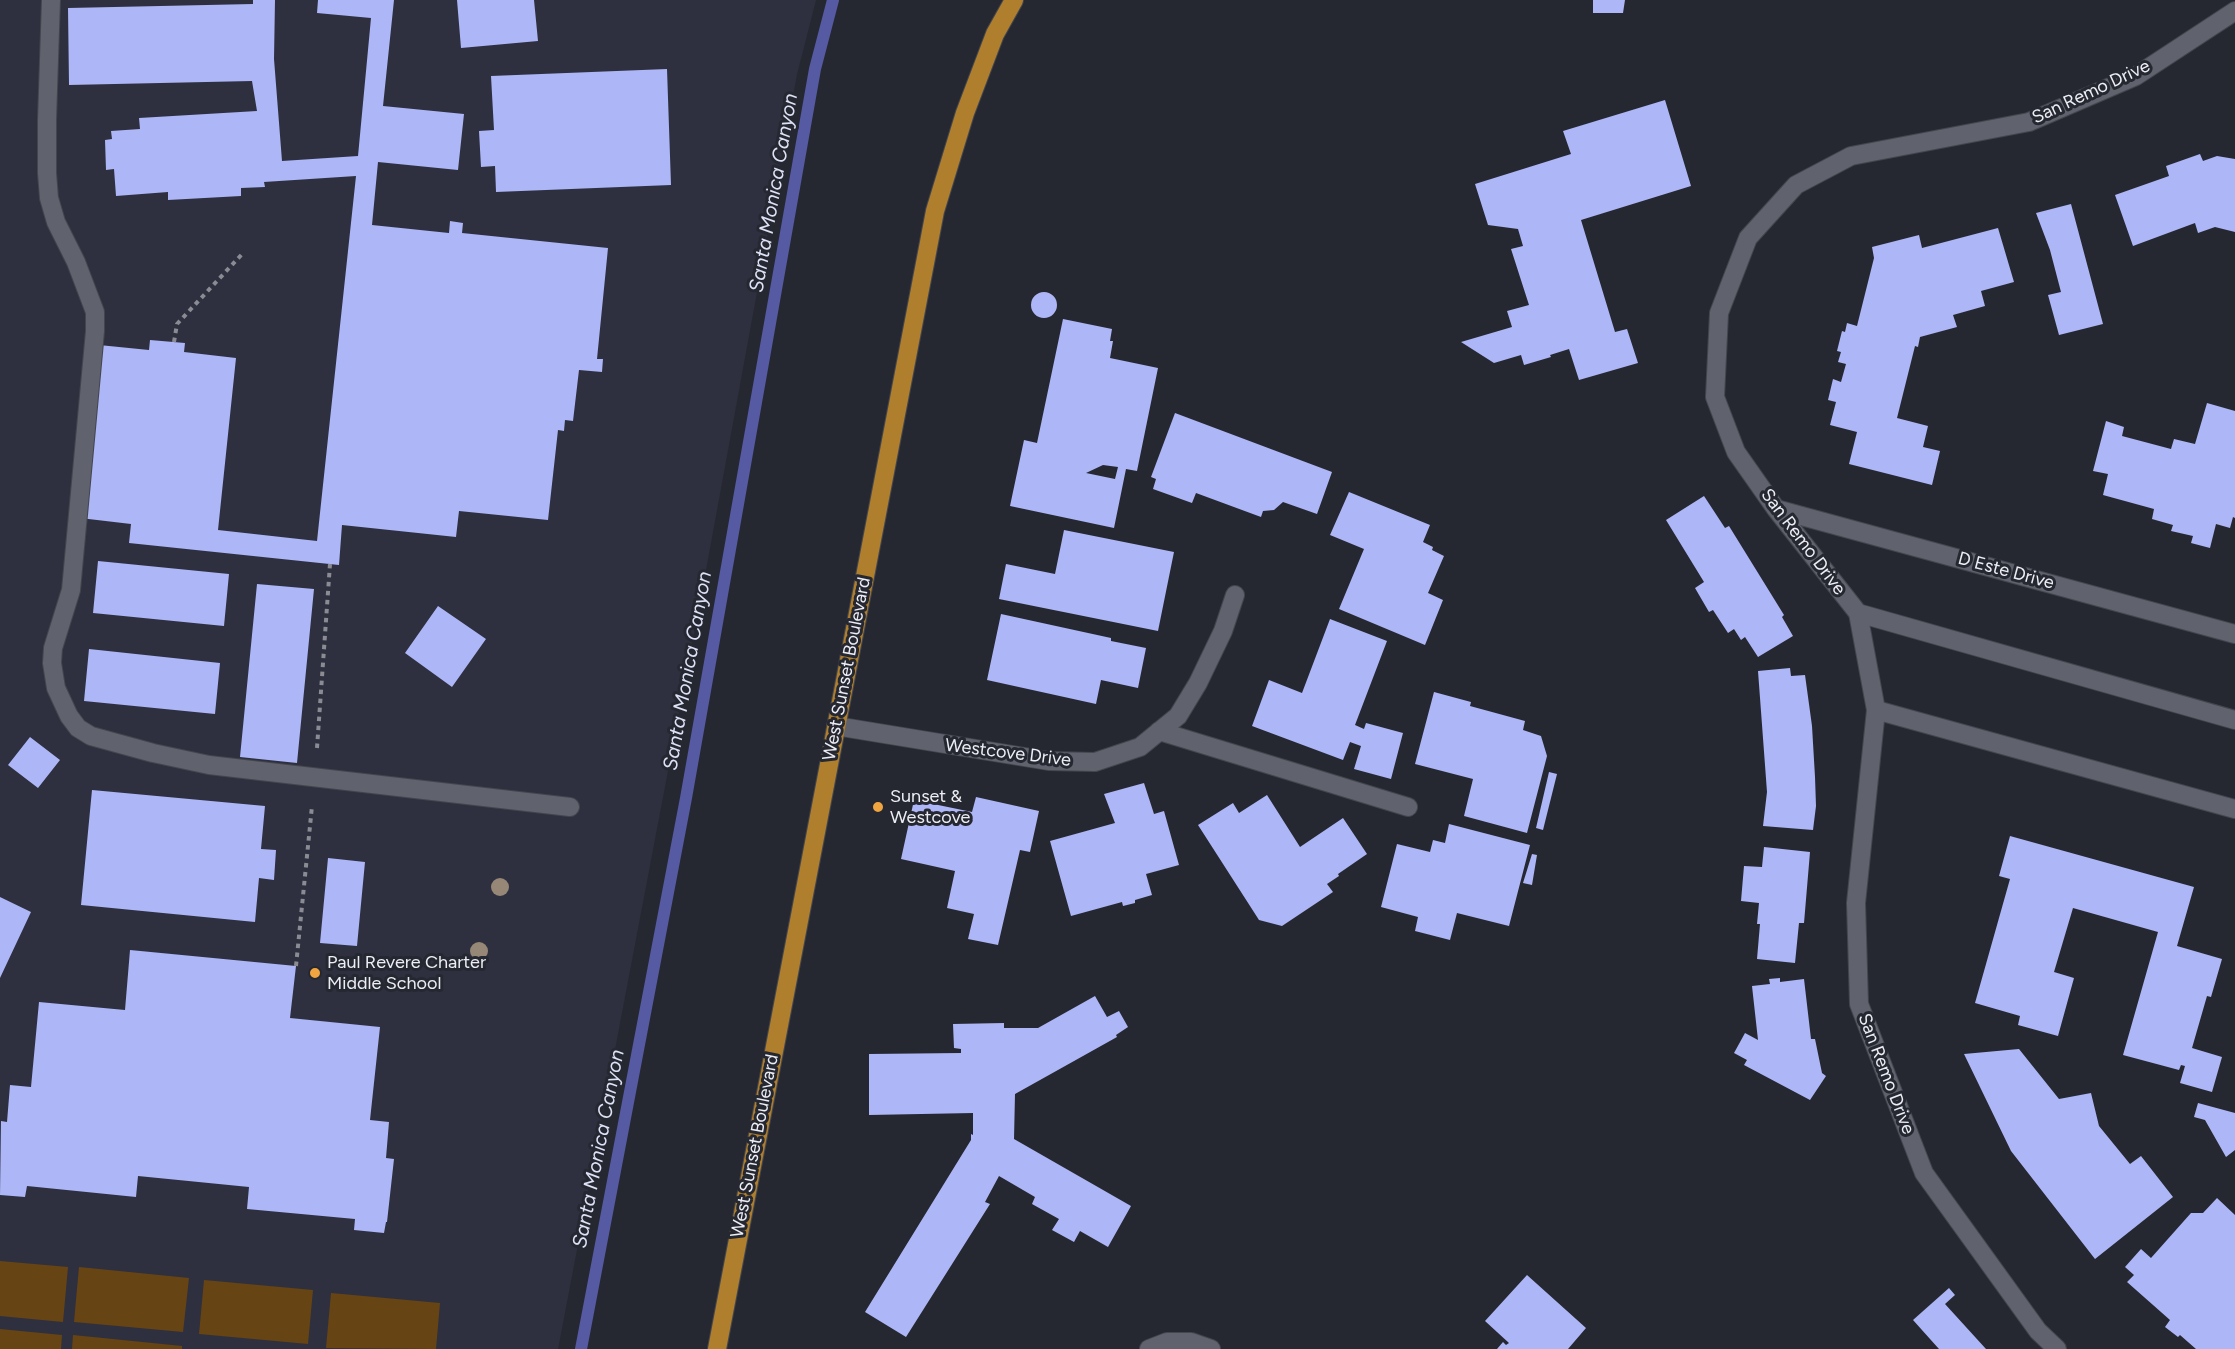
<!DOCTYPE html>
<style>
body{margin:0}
canvas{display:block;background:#262831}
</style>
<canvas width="2235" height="1349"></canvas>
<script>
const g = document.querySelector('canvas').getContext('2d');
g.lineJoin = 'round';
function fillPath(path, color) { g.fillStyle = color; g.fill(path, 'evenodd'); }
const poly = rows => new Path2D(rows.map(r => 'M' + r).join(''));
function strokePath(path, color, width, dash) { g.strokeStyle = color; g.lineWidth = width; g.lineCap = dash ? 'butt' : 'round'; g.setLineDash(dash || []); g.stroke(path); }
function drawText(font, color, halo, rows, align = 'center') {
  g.font = font + ' Figtree,sans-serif'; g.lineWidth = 6; g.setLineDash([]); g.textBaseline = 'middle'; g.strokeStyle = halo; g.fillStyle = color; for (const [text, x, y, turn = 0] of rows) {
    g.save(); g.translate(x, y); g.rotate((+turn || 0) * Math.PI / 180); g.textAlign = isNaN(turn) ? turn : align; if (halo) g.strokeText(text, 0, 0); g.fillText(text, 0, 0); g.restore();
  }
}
fillPath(poly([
 [0,0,816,0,797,74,701,597,558,1349,0,1349]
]), '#2e303f');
fillPath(poly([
 [0,1261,68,1267,63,1322,0,1316],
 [79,1267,189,1278,183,1332,74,1322],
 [204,1280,313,1290,308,1344,199,1334],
 [331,1293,440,1303,436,1349,326,1348],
 [0,1329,62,1335,61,1349,0,1349],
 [73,1335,182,1346,182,1349,72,1349]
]), '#674413');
strokePath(poly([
 [581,1349,686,798,815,69,833,0]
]), '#555aa3', 12);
fillPath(poly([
 [253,0,275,0,274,59,282,161,358,156,371,18,317,13,318,0,394,0,383,106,464,114,458,170,378,162,372,225,449,233,450,221,463,223,462,233,608,248,597,359,603,359,602,372,579,370,573,421,565,420,564,431,558,430,548,520,459,511,456,537,342,525,339,565,129,543,131,524,80,518,99,345,149,350,150,340,185,343,184,352,236,358,218,530,317,541,356,176,264,182,265,187,241,188,241,196,168,200,168,192,116,196,114,169,106,170,105,140,112,139,111,131,140,129,139,118,257,111,252,81,69,85,68,8,253,4],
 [457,0,534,0,538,41,461,48],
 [1593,0,1625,0,1623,13,1593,13],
 [667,69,671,185,496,192,495,166,481,167,479,131,494,130,491,76],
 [1665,100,1691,186,1581,220,1615,332,1627,329,1638,363,1579,380,1569,349,1550,355,1551,357,1524,365,1521,355,1494,363,1461,342,1512,327,1507,311,1529,305,1511,249,1523,246,1518,229,1488,225,1475,184,1571,154,1563,131],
 [2200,154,2203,161,2217,156,2235,159,2235,232,2215,227,2198,233,2195,223,2133,246,2115,195,2169,176,2166,166],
 [2071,204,2103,324,2059,335,2048,295,2061,292,2050,250,2036,213],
 [1998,228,2014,282,1981,291,1985,306,1953,315,1957,327,1920,337,1918,347,1915,346,1897,418,1928,426,1923,447,1940,451,1932,485,1849,464,1857,432,1830,425,1836,402,1828,400,1833,379,1841,382,1846,364,1838,362,1841,352,1837,351,1842,331,1845,332,1847,323,1857,326,1874,258,1872,247,1919,235,1922,248],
 '1031 305a13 13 0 1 1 26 0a13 13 0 1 1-26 0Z',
 [1063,319,1112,329,1110,341,1113,341,1110,358,1158,368,1137,471,1126,469,1114,528,1010,506,1024,440,1037,443],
 [1103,465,1118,467,1115,479,1086,473],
 [2207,403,2235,411,2235,518,2233,517,2230,528,2216,524,2210,548,2191,543,2193,536,2171,531,2173,525,2152,519,2154,509,2103,495,2108,474,2093,471,2106,421,2124,427,2122,436,2171,449,2174,439,2195,444],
 [1175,413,1332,472,1317,514,1283,502,1274,510,1263,511,1261,517,1196,493,1192,503,1153,489,1156,479,1151,477],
 [1349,492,1430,525,1423,542,1433,547,1432,550,1444,556,1428,593,1443,600,1425,645,1339,609,1364,549,1330,535],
 [1704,496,1725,528,1729,526,1784,615,1782,617,1793,636,1758,657,1745,637,1741,640,1734,629,1728,633,1713,610,1709,612,1695,588,1704,582,1666,520],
 [1064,530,1174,552,1158,631,999,599,1006,564,1055,574],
 [98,561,229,574,224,626,93,613],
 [257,584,314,589,297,763,240,757],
 [438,606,486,639,452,687,405,653],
 [1001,614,1111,638,1111,641,1146,648,1138,688,1101,680,1096,704,987,680],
 [1330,619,1387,641,1355,725,1364,729,1366,723,1403,733,1391,779,1354,769,1361,746,1350,742,1343,760,1252,726,1269,680,1302,693],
 [89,649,220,663,215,714,84,701],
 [1790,668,1791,676,1805,675,1812,726,1815,777,1816,806,1813,830,1763,826,1767,792,1758,671],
 [1434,692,1471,702,1470,706,1525,721,1523,730,1541,736,1547,756,1527,833,1464,816,1473,779,1415,764],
 [30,737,60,760,38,788,8,765],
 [1549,772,1557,774,1543,830,1536,828],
 [1144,783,1154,814,1164,811,1179,865,1146,874,1152,895,1135,900,1135,903,1123,906,1122,902,1071,916,1050,841,1115,823,1104,794],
 [92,790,265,806,261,849,276,850,274,880,259,878,255,922,81,905],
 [1267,795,1300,847,1343,818,1367,854,1338,874,1339,876,1327,884,1333,892,1282,926,1259,920,1198,825,1233,803,1239,813],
 [976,797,1039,811,1030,852,1020,850,998,945,968,939,974,914,947,908,955,871,901,859,914,800,972,812],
 [1449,824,1530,845,1509,926,1457,913,1450,940,1415,931,1418,917,1381,907,1397,844,1430,852,1433,840,1445,843],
 [2010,836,2194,887,2177,946,2222,959,2211,997,2207,996,2192,1048,2222,1057,2212,1092,2180,1083,2185,1066,2181,1065,2179,1070,2123,1055,2158,932,2073,908,2054,972,2074,978,2058,1036,2018,1025,2020,1016,1975,1003,2010,879,1999,876],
 [1764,847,1810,852,1804,923,1799,923,1795,963,1757,959,1760,924,1757,924,1759,903,1741,901,1744,866,1762,867],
 [1532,854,1537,855,1532,885,1523,883],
 [328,858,365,862,357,946,320,943],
 [0,897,31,912,0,978],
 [130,950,296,966,290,1018,380,1027,370,1120,389,1122,386,1158,394,1159,387,1222,386,1222,384,1233,354,1230,355,1219,247,1209,249,1187,138,1176,136,1197,27,1186,25,1197,0,1195,1,1121,7,1122,10,1085,31,1087,39,1002,125,1010],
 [1780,978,1780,982,1804,979,1811,1039,1815,1039,1822,1073,1826,1076,1810,1100,1744,1065,1747,1060,1734,1053,1745,1033,1758,1040,1752,986,1770,984,1769,979],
 [1095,996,1107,1017,1119,1011,1128,1027,1116,1035,1117,1037,1015,1094,1014,1139,1131,1206,1108,1247,1080,1231,1074,1242,1052,1230,1059,1219,1032,1204,1035,1197,999,1176,985,1202,990,1204,906,1337,865,1312,971,1140,971,1134,973,1135,973,1113,869,1115,869,1054,961,1053,961,1049,954,1048,953,1024,1004,1023,1004,1028,1038,1028],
 [2019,1049,2059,1099,2091,1093,2099,1126,2130,1164,2141,1156,2173,1197,2095,1259,2011,1151,1964,1054],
 [2198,1103,2235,1113,2235,1150,2226,1157,2205,1120,2194,1117],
 [2217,1198,2235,1215,2235,1349,2196,1349,2180,1335,2178,1337,2165,1327,2170,1320,2127,1282,2134,1275,2125,1267,2141,1249,2151,1258,2191,1213,2203,1213],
 [1527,1275,1586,1328,1568,1349,1497,1349,1503,1342,1506,1345,1509,1343,1485,1321],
 [1949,1288,1955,1295,1945,1304,1986,1349,1939,1349,1913,1320]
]), '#adb6f6');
const minor = poly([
 [51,0,47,120,47,173,49,198,56,222,76,262,95,312,95,331,71,590,53,648,52,663,56,688,69,716,78,728,91,736,153,753,209,765,570,807],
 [1776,509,2235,634],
 [1858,613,2235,720],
 [1876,710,2235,809],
 [836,726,1049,761,1095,762,1140,747,1178,716,1198,683,1223,631,1235,595],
 [1159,731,1408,807],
 [1149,1349,1167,1342,1191,1342,1211,1349],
 [2057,1349,2038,1331,1924,1173,1859,1004,1856,903,1876,710,1858,613,1776,509,1736,452,1715,397,1719,313,1748,238,1796,185,1851,156,2029,122,2136,76,2235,11]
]);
const major = poly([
 [717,1349,935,211,965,113,995,34,1014,0]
]);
strokePath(minor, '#44464e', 20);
strokePath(major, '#44464e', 20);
strokePath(poly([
 [174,342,177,324,244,252],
 [317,748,330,564],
 [296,966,312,806]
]), '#8a8b93', 4, [4.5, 4.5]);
strokePath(minor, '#60626d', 18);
strokePath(major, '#af7f2d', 18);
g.fillStyle = '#978777';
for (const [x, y] of [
 [500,887],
 [479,951]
]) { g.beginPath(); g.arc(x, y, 9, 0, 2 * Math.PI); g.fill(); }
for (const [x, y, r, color] of [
 [878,807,6,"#f1a540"],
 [315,973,6,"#f1a540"]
]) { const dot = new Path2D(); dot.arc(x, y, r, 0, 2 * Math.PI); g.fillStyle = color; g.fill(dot); strokePath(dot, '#262831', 2); }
drawText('18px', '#edeef5', '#262831', [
 ["San Remo Drive",2091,92,-25],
 ["San Remo Drive",1803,542,53],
 ["D Este Drive",2006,571,15],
 ["West Sunset Boulevard",847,669,-79],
 ["Westcove Drive",1008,753,7],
 ["San Remo Drive",1886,1074,69],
 ["West Sunset Boulevard",755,1146,-79]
]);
drawText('18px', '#edeef5', '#262831', [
 ["Sunset &",890,797],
 ["Westcove",890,818],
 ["Paul Revere Charter",327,963],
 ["Middle School",327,984]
], 'left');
drawText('italic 20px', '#dee2f7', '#262831', [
 ["Santa Monica Canyon",774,193,-80],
 ["Santa Monica Canyon",688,671,-80],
 ["Santa Monica Canyon",599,1149,-79]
]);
</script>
